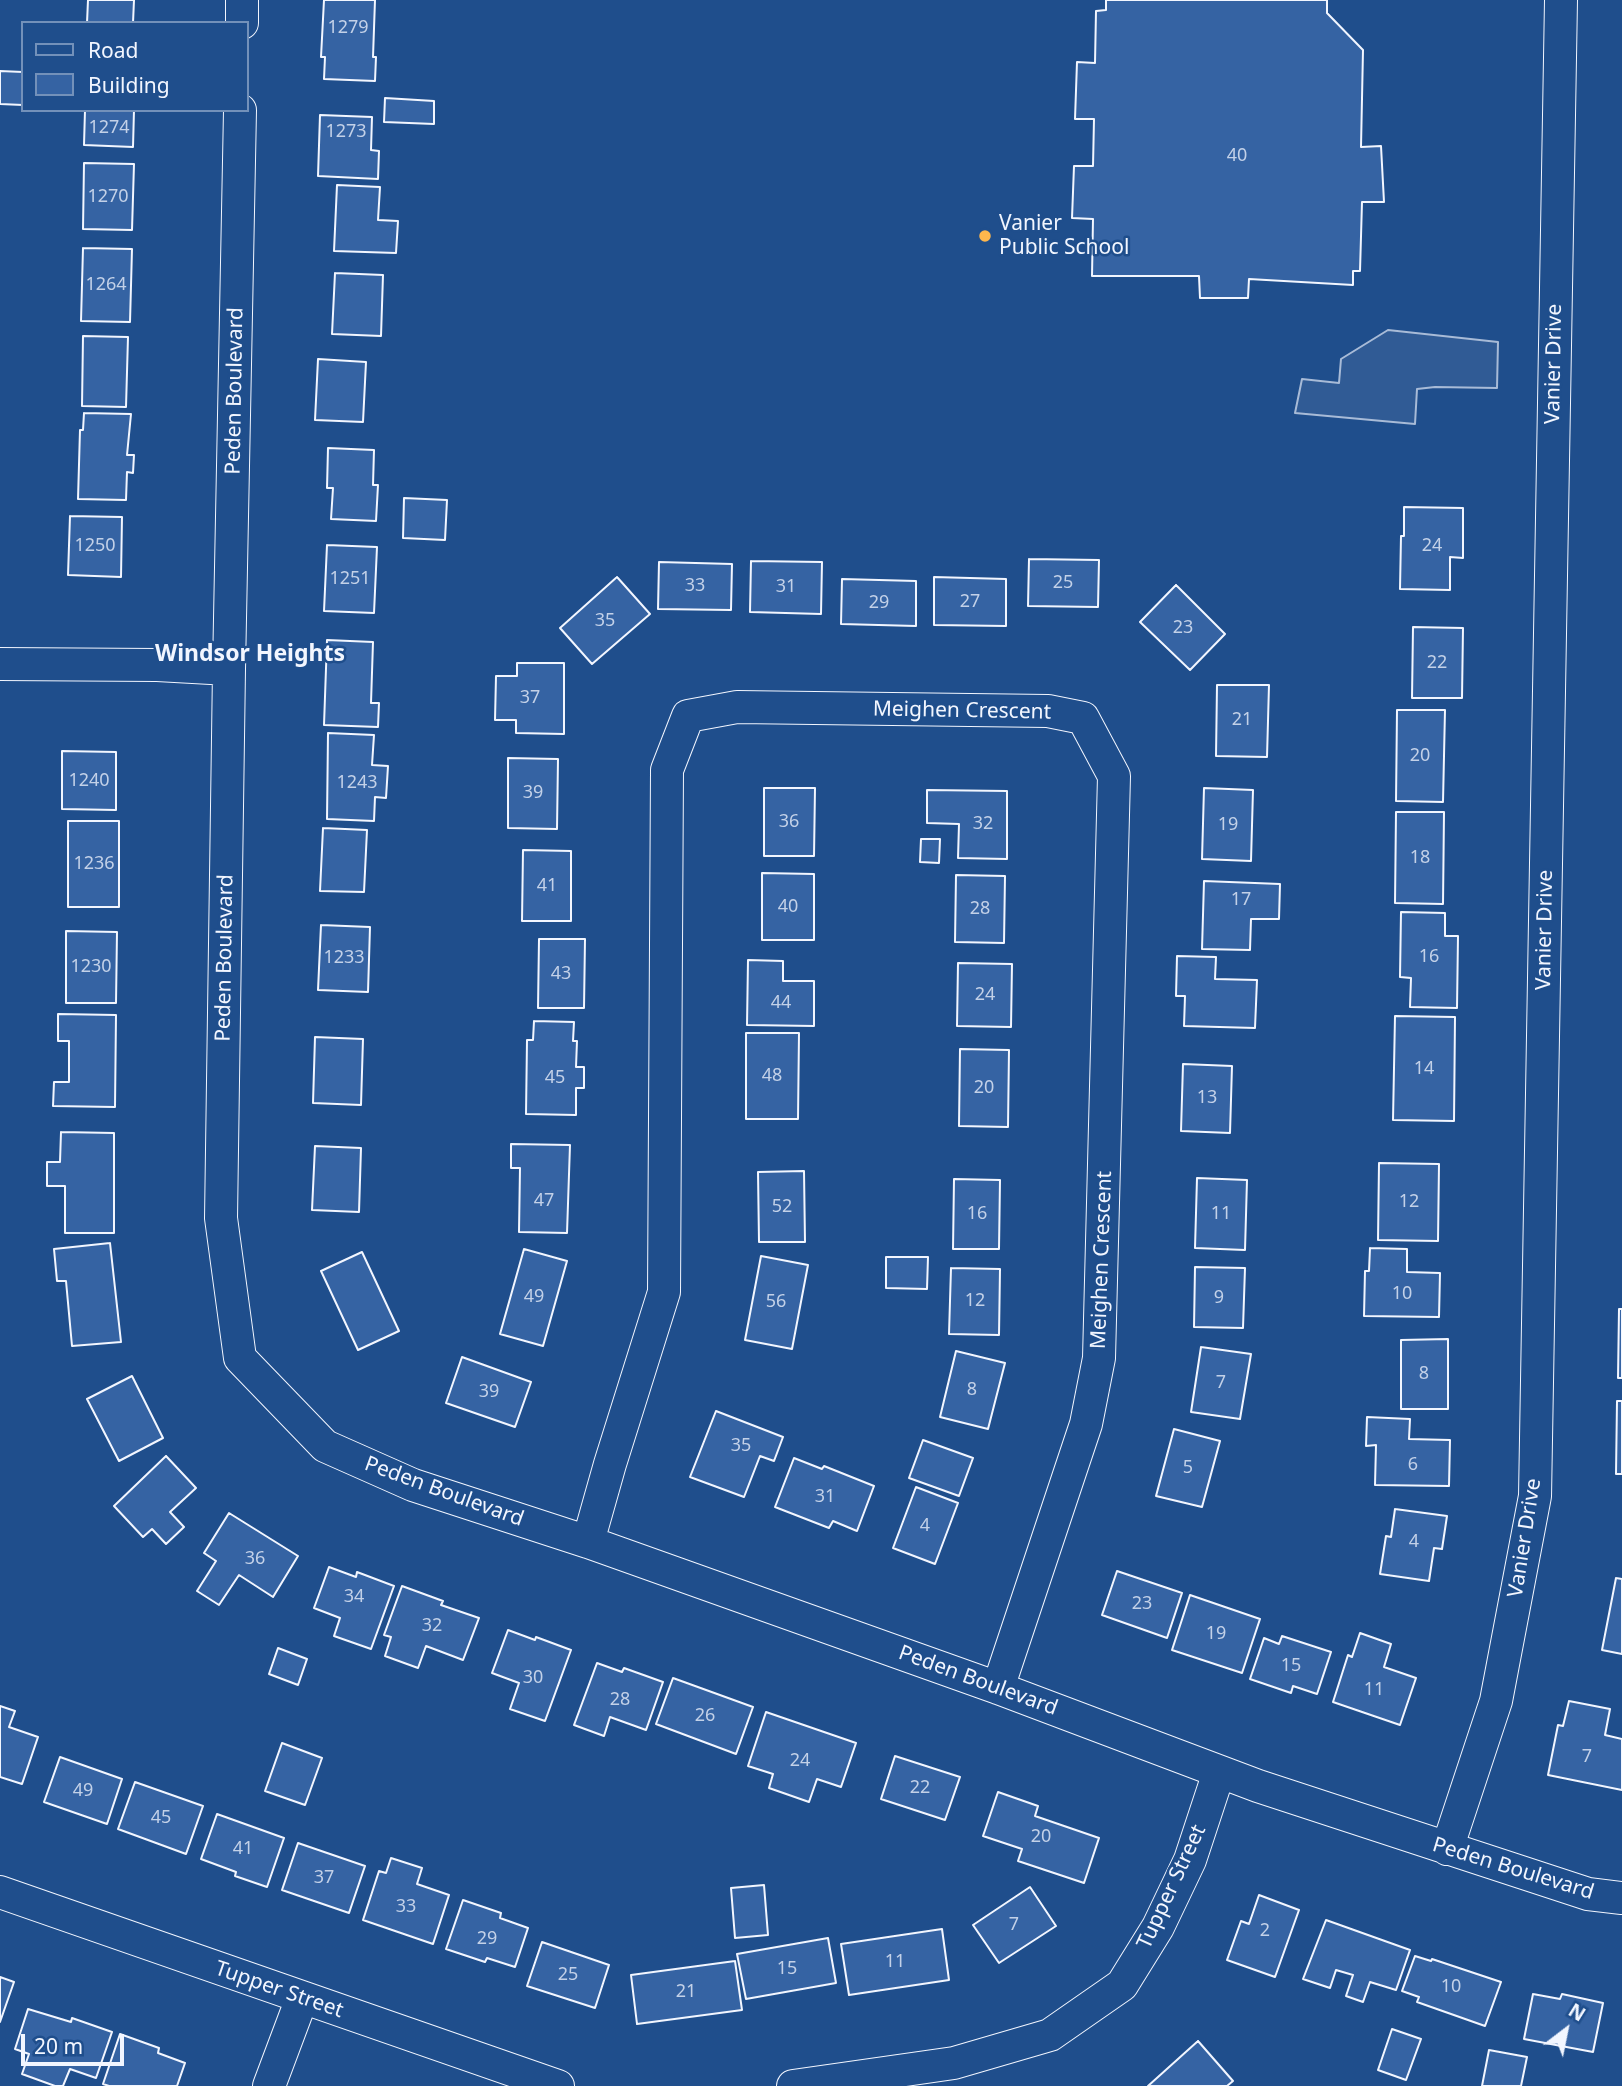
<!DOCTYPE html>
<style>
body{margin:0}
#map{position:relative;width:1622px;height:2086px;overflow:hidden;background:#1f4e8c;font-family:"Noto Sans",sans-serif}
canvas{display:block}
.legend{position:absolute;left:21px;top:21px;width:228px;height:91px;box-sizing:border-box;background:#1f4e8c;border:2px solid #7391ba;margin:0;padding:9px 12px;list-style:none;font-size:21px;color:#f2f6ff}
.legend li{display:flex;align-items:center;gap:14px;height:35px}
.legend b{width:35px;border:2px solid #7391ba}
.north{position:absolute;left:1531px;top:1995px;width:70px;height:70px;-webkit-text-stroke:5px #1f4e8c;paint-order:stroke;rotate:32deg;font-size:19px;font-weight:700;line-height:28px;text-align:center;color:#f2f6ff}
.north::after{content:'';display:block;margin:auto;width:24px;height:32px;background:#f2f6ff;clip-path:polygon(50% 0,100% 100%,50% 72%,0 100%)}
.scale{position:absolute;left:21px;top:2034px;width:103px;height:32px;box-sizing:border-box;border:4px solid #f2f6ff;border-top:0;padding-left:9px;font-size:21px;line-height:24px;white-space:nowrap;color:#f2f6ff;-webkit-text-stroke:5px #1f4e8c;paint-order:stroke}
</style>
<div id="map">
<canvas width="1622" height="2086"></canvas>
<ul class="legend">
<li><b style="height:9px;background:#1f4e8c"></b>Road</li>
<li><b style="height:19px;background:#3563a3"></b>Building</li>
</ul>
<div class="north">N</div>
<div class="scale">20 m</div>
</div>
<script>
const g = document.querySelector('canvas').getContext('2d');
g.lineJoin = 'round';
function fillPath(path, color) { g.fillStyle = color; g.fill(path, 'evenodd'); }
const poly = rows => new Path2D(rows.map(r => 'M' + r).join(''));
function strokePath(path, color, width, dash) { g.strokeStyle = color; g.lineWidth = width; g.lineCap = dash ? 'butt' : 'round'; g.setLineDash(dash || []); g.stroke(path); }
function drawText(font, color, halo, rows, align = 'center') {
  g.font = font + ' "Noto Sans",sans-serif'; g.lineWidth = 5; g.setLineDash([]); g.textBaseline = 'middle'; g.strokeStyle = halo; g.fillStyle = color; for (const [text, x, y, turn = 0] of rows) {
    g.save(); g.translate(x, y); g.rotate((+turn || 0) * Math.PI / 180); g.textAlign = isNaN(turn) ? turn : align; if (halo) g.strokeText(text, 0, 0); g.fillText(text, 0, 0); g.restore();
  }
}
const built = poly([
 [1388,330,1498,342,1497,388,1435,387,1417,389,1415,424,1295,413,1302,379,1339,383,1341,359,1388,330]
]);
fillPath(built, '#305b95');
strokePath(built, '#a8bbd7', 2);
const building = poly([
 [88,0,134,0,133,23,87,23,88,0],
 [324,0,375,0,373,57,376,57,375,81,324,79,325,57,321,57,324,0],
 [1106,0,1327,0,1327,13,1363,50,1361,147,1381,146,1384,202,1362,202,1360,271,1353,271,1353,285,1249,279,1248,298,1200,298,1199,276,1092,276,1093,219,1072,218,1074,166,1093,166,1094,119,1075,119,1077,62,1095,63,1096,11,1106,10,1106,0],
 [0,71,23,72,23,105,0,104,0,71],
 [385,98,434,101,434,124,384,122,385,98],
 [85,110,134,110,133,147,84,145,85,110],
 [320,115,372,117,371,150,379,151,378,179,318,176,320,115],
 [84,163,134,164,132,230,83,229,84,163],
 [337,185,380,187,378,220,398,221,396,253,334,251,337,185],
 [83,248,132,249,130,322,81,321,83,248],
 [335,273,383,275,381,336,332,334,335,273],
 [83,336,128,337,126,407,82,406,83,336],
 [318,359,366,362,363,422,315,420,318,359],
 [84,413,131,414,127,455,134,455,133,473,127,472,126,500,78,499,80,430,83,430,84,413],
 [328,448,374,450,373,485,378,485,376,521,331,519,333,488,327,488,328,448],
 [404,498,447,500,445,540,403,538,404,498],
 [1404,507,1463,508,1463,558,1450,557,1450,590,1400,589,1401,536,1404,536,1404,507],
 [70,516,122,517,121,577,68,575,70,516],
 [327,545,377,547,374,613,324,611,327,545],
 [1029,559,1099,560,1098,607,1028,606,1029,559],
 [751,561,822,562,821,614,750,612,751,561],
 [659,562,732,564,731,610,658,609,659,562],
 [617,577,650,614,592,664,560,628,617,577],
 [934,577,1006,579,1006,626,934,625,934,577],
 [842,579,916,581,916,626,841,624,842,579],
 [1176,585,1225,634,1190,670,1140,622,1176,585],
 [1413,627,1463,628,1462,698,1412,698,1413,627],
 [327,640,373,642,371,703,379,703,378,727,324,725,327,640],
 [517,663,564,663,564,734,516,733,516,720,495,720,496,676,517,676,517,663],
 [1217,685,1269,685,1267,757,1216,756,1217,685],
 [1397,710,1445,710,1443,802,1396,801,1397,710],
 [328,733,374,735,372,765,388,766,386,798,375,797,374,821,327,819,328,733],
 [62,751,116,752,116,810,62,809,62,751],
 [508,758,558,759,557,829,508,828,508,758],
 [764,788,815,788,814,856,764,856,764,788],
 [1204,788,1253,790,1251,861,1202,859,1204,788],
 [927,790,1007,791,1007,859,958,858,959,824,927,823,927,790],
 [1396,812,1444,812,1443,904,1395,903,1396,812],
 [68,821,119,821,119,907,68,907,68,821],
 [323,828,367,830,364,892,320,891,323,828],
 [921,839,940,839,939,863,920,862,921,839],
 [523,850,571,851,571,921,522,921,523,850],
 [762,873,814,874,814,940,762,940,762,873],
 [956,875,1005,876,1004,943,955,942,956,875],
 [1204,881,1280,884,1279,919,1251,919,1250,950,1202,949,1204,881],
 [1401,912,1445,913,1445,936,1458,936,1457,1008,1410,1007,1411,978,1400,977,1401,912],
 [321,925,370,927,368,992,318,990,321,925],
 [66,931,117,932,116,1003,66,1003,66,931],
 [539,939,585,939,584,1008,538,1008,539,939],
 [1177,956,1216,957,1215,979,1257,980,1255,1028,1184,1026,1185,996,1176,996,1177,956],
 [748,960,783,961,783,981,814,981,814,1026,747,1025,748,960],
 [958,963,1012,964,1011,1027,957,1026,958,963],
 [58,1014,116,1015,115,1107,53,1106,54,1082,69,1082,69,1041,58,1041,58,1014],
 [1395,1016,1455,1017,1454,1121,1393,1120,1395,1016],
 [534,1021,574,1022,573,1041,577,1041,576,1067,584,1067,584,1088,576,1088,576,1115,526,1114,527,1040,533,1040,534,1021],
 [746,1033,799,1033,798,1119,746,1119,746,1033],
 [315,1037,363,1039,361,1105,313,1103,315,1037],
 [960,1049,1009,1050,1008,1127,959,1126,960,1049],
 [1183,1064,1232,1066,1230,1133,1181,1131,1183,1064],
 [61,1132,114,1133,114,1233,65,1233,65,1186,47,1186,47,1162,60,1162,61,1132],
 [511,1144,570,1145,567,1233,519,1232,520,1168,511,1168,511,1144],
 [315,1146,361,1148,359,1212,312,1210,315,1146],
 [1379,1163,1439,1164,1438,1241,1378,1240,1379,1163],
 [804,1171,805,1242,759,1242,758,1172,804,1171],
 [1197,1178,1247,1180,1245,1250,1195,1248,1197,1178],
 [954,1179,1000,1180,999,1249,953,1249,954,1179],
 [110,1243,121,1342,72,1346,66,1281,57,1281,54,1249,110,1243],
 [1370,1248,1407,1249,1407,1272,1440,1273,1439,1317,1364,1316,1365,1271,1369,1271,1370,1248],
 [524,1249,567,1261,543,1346,500,1334,524,1249],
 [362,1252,399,1331,358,1350,321,1271,362,1252],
 [761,1256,808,1265,792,1349,745,1340,761,1256],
 [886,1257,928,1257,927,1289,886,1288,886,1257],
 [1195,1267,1245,1268,1243,1328,1194,1327,1195,1267],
 [951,1268,1000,1269,999,1335,949,1334,951,1268],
 [1619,1309,1622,1309,1622,1378,1618,1378,1619,1309],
 [1448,1339,1448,1409,1401,1409,1401,1340,1448,1339],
 [1201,1347,1251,1354,1240,1419,1191,1412,1201,1347],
 [956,1351,1005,1363,988,1429,940,1417,956,1351],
 [462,1357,531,1382,515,1427,446,1403,462,1357],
 [132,1376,163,1438,119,1461,87,1399,132,1376],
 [1617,1401,1622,1401,1622,1474,1616,1474,1617,1401],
 [716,1411,783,1437,774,1461,760,1456,744,1497,690,1477,716,1411],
 [1367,1417,1410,1419,1409,1439,1450,1440,1449,1486,1375,1485,1376,1445,1366,1446,1367,1417],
 [1174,1429,1220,1441,1202,1507,1156,1496,1174,1429],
 [923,1440,973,1458,959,1496,909,1478,923,1440],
 [166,1456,196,1488,170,1512,184,1527,166,1544,152,1529,143,1537,114,1506,166,1456],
 [794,1458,822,1469,824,1466,874,1486,857,1531,833,1521,829,1528,775,1507,794,1458],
 [916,1487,958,1503,935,1564,893,1548,916,1487],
 [1395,1509,1447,1516,1442,1549,1434,1548,1429,1581,1380,1574,1386,1536,1391,1537,1395,1509],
 [229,1513,298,1556,273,1597,239,1575,219,1605,197,1591,216,1561,204,1553,229,1513],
 [329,1567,356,1577,357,1572,394,1586,371,1649,334,1636,340,1618,314,1608,329,1567],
 [1117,1571,1182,1593,1167,1638,1102,1615,1117,1571],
 [1616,1578,1622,1579,1622,1654,1602,1650,1616,1578],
 [402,1586,443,1601,441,1605,479,1618,463,1660,426,1646,418,1668,385,1656,391,1637,384,1635,402,1586],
 [1190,1595,1260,1619,1242,1673,1172,1650,1190,1595],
 [508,1630,535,1640,536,1637,571,1650,545,1721,510,1709,519,1683,492,1673,508,1630],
 [1360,1633,1391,1644,1384,1667,1416,1678,1400,1725,1333,1702,1348,1655,1352,1657,1360,1633],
 [1282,1636,1331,1652,1317,1694,1293,1686,1291,1693,1250,1679,1264,1638,1279,1644,1282,1636],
 [278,1648,307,1659,298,1685,269,1674,278,1648],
 [597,1663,622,1672,624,1668,663,1682,646,1730,610,1717,604,1736,574,1725,597,1663],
 [673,1678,753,1707,736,1754,656,1724,673,1678],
 [1569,1701,1610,1709,1605,1735,1622,1739,1622,1790,1548,1775,1558,1725,1563,1726,1569,1701],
 [0,1706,15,1711,9,1727,38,1737,22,1784,0,1777,0,1706],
 [766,1712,856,1743,841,1787,817,1779,809,1802,769,1788,773,1774,748,1766,766,1712],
 [282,1743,322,1758,305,1805,265,1791,282,1743],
 [895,1756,960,1777,945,1820,881,1799,895,1756],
 [60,1757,122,1779,107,1824,44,1802,60,1757],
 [135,1782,203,1806,186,1854,118,1829,135,1782],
 [998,1792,1038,1806,1035,1816,1099,1838,1084,1883,1018,1861,1022,1849,983,1836,998,1792],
 [217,1814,284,1838,267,1887,235,1876,236,1872,201,1859,217,1814],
 [298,1843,365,1866,349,1913,282,1890,298,1843],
 [391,1858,422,1868,417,1884,449,1895,433,1944,363,1920,379,1871,386,1873,391,1858],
 [764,1885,768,1935,735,1938,731,1888,764,1885],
 [1030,1887,1056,1926,999,1963,973,1925,1030,1887],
 [1259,1895,1299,1910,1275,1977,1227,1960,1241,1921,1249,1924,1259,1895],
 [463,1900,501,1913,500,1918,528,1928,515,1967,487,1958,485,1962,446,1949,463,1900],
 [1326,1920,1410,1950,1396,1990,1370,1982,1363,2002,1346,1996,1353,1975,1336,1970,1330,1988,1303,1979,1326,1920],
 [942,1929,949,1980,849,1995,841,1944,942,1929],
 [828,1938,836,1983,746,1999,737,1954,828,1938],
 [542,1942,609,1965,595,2008,527,1986,542,1942],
 [1415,1956,1431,1961,1432,1959,1501,1982,1485,2026,1417,2002,1419,1997,1402,1991,1415,1956],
 [735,1961,742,2010,637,2024,631,1975,735,1961],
 [0,1977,14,1982,0,2022,0,1977],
 [1533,1994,1560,1999,1562,1994,1603,2003,1593,2052,1524,2039,1533,1994],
 [28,2009,71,2022,72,2018,112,2032,96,2078,70,2069,63,2086,55,2086,22,2074,29,2054,15,2049,28,2009],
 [1392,2029,1421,2039,1406,2080,1378,2070,1392,2029],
 [120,2034,159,2048,158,2053,185,2063,177,2086,109,2086,103,2084,120,2034],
 [1198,2041,1233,2081,1227,2086,1148,2086,1198,2041],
 [1489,2050,1527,2057,1521,2086,1482,2086,1489,2050]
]);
fillPath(building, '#3563a3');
strokePath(building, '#f2f6ff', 2);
const minor = poly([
 [242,23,242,0],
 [240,110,229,669,221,1218,240,1358,325,1446,413,1485,588,1542,998,1688,1258,1786,1588,1894,1622,1898],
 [0,664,157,665,229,669],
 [588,1542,610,1464,664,1292,667,770,688,716,737,707,1048,711,1083,718,1114,776,1099,1358,1086,1424,998,1688],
 [1447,1849,1496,1701,1535,1496,1561,0],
 [0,1892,558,2086],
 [269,2086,302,1998],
 [793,2086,954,2063,1050,2035,1122,1985,1158,1927,1190,1860,1219,1772]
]);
strokePath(minor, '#f2f6ff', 34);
strokePath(minor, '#1f4e8c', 32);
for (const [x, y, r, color] of [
 [985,236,7,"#ffb74d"]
]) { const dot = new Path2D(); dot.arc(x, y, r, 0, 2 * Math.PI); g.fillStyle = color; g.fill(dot); strokePath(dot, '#1f4e8c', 2.5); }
drawText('18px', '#c3d1e8', null, [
 ["1279",348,28],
 ["1274",109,128],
 ["1273",346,132],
 ["40",1237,156],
 ["1270",108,197],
 ["1264",106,285],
 ["1250",95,546],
 ["24",1432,546],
 ["1251",350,579],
 ["25",1063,583],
 ["33",695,586],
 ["31",786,587],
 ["27",970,602],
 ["29",879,603],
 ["35",605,621],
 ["23",1183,628],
 ["22",1437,663],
 ["37",530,698],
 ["21",1242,720],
 ["20",1420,756],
 ["1240",89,781],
 ["1243",357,783],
 ["39",533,793],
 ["36",789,822],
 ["32",983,824],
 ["19",1228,825],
 ["18",1420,858],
 ["1236",94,864],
 ["41",547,886],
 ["17",1241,900],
 ["40",788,907],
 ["28",980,909],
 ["16",1429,957],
 ["1233",344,958],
 ["1230",91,967],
 ["43",561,974],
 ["24",985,995],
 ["44",781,1003],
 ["14",1424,1069],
 ["48",772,1076],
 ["45",555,1078],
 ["20",984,1088],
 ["13",1207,1098],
 ["47",544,1201],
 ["12",1409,1202],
 ["52",782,1207],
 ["16",977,1214],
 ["11",1221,1214],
 ["10",1402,1294],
 ["49",534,1297],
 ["9",1219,1298],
 ["12",975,1301],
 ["56",776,1302],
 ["8",1424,1374],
 ["7",1221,1383],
 ["8",972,1390],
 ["39",489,1392],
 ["35",741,1446],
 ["6",1413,1465],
 ["5",1188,1468],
 ["31",825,1497],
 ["4",925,1526],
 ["4",1414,1542],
 ["36",255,1559],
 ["34",354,1597],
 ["23",1142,1604],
 ["32",432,1626],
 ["19",1216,1634],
 ["15",1291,1666],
 ["30",533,1678],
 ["11",1374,1690],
 ["28",620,1700],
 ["26",705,1716],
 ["7",1587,1757],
 ["24",800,1761],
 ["22",920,1788],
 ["49",83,1791],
 ["45",161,1818],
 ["20",1041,1837],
 ["41",243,1849],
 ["37",324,1878],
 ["33",406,1907],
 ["7",1014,1925],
 ["2",1265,1931],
 ["29",487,1939],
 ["11",895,1962],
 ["15",787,1969],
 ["25",568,1975],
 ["10",1451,1987],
 ["21",686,1992]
]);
drawText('21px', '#f2f6ff', '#1f4e8c', [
 ["Vanier",999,224],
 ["Public School",999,248]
], 'left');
drawText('21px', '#f2f6ff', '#1f4e8c', [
 ["Vanier Drive",1554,364,-89],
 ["Peden Boulevard",235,391,-89],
 ["Meighen Crescent",962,711,1],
 ["Vanier Drive",1545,930,-89],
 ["Peden Boulevard",225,958,-89],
 ["Meighen Crescent",1102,1260,-88],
 ["Peden Boulevard",444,1492,20],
 ["Vanier Drive",1525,1538,-81],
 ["Peden Boulevard",978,1681,20],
 ["Peden Boulevard",1513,1869,17],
 ["Tupper Street",1172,1887,-65],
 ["Tupper Street",279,1990,19]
]);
drawText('bold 23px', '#f2f6ff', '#1f4e8c', [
 ["Windsor Heights",250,654]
]);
</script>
